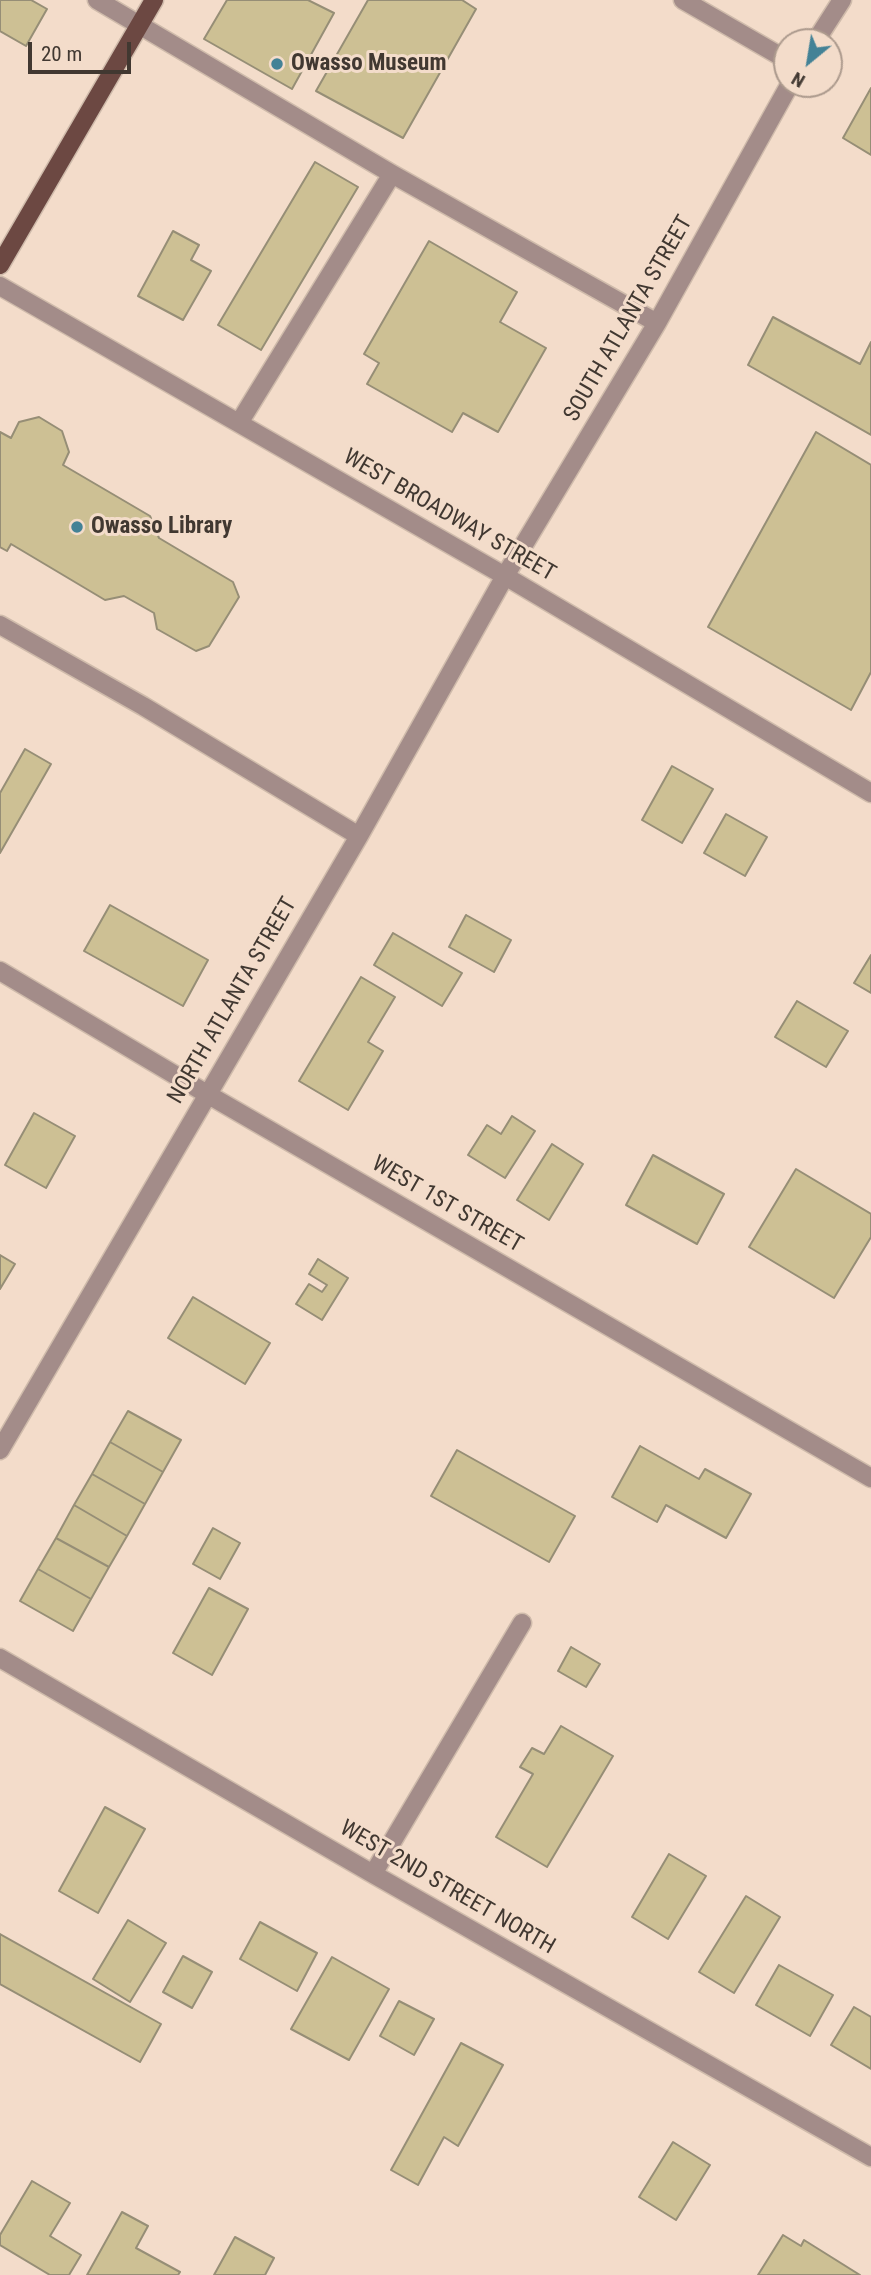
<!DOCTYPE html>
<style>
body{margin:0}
#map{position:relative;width:871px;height:2275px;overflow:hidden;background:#f3dcca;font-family:"Roboto Condensed",sans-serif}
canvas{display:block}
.north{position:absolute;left:773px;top:28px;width:70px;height:70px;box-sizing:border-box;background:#f3dcca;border:2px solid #ac9a8d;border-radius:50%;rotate:210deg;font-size:19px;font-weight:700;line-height:28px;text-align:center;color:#413831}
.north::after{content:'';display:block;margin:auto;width:24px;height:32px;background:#438296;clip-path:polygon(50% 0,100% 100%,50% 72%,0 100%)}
.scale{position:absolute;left:28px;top:42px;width:103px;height:32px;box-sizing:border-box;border:4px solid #413831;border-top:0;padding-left:9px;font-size:21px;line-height:24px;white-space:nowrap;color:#413831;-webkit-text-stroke:5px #f3dcca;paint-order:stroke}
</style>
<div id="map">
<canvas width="871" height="2275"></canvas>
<div class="north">N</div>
<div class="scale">20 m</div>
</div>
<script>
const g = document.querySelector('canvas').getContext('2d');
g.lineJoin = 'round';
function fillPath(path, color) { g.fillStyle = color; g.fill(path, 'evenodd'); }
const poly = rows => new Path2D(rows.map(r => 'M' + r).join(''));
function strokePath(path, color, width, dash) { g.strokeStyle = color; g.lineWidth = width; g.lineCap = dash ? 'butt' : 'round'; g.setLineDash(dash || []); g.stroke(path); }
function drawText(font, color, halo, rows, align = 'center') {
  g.font = font + ' "Roboto Condensed",sans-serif'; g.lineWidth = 6; g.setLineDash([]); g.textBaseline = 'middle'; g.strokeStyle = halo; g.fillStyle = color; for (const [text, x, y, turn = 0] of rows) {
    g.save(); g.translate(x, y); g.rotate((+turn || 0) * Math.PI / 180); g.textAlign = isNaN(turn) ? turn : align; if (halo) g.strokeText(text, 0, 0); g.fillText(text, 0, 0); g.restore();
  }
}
const building = poly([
 [0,0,31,0,47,9,26,46,0,31,0,0],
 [227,0,308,0,334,13,292,89,204,39,227,0],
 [368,0,462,0,476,9,403,138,316,91,368,0],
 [871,88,871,155,843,138,871,88],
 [315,162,358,187,261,350,218,325,315,162],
 [173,231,199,245,191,260,211,271,183,320,138,296,173,231],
 [429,241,517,292,500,322,546,348,498,432,463,413,452,432,367,384,379,363,364,354,429,241],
 [773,317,860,364,871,342,871,435,748,365,773,317],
 [39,417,62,431,69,452,63,465,150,516,159,538,233,582,239,597,209,646,196,651,157,629,154,613,124,596,105,600,11,544,7,551,0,547,0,432,11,438,19,422,39,417],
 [816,432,871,465,871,672,851,710,708,627,816,432],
 [25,749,51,764,0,853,0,793,25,749],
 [672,766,713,789,682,843,642,820,672,766],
 [726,814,767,837,745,876,704,853,726,814],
 [110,905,208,960,183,1006,84,951,110,905],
 [466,915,511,940,494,972,449,947,466,915],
 [393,933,462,973,442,1006,374,965,393,933],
 [871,955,871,993,854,983,871,955],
 [361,977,395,997,368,1042,383,1051,348,1110,299,1081,361,977],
 [797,1001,848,1031,826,1067,775,1037,797,1001],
 [34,1113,75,1136,46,1188,5,1165,34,1113],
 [512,1116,535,1131,505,1178,468,1155,487,1125,501,1134,512,1116],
 [552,1144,583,1164,549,1220,517,1200,552,1144],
 [653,1155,724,1194,697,1244,626,1205,653,1155],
 [796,1169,871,1214,871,1237,834,1298,749,1247,796,1169],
 [0,1255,15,1264,0,1289,0,1255],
 [318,1259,348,1278,322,1320,296,1304,309,1284,322,1292,327,1285,309,1274,318,1259],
 [193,1297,270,1343,245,1384,168,1338,193,1297],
 [128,1411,181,1440,163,1472,110,1442,128,1411],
 [110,1442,163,1472,145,1504,92,1474,110,1442],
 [640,1446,699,1479,705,1469,751,1494,726,1538,666,1505,657,1522,612,1497,640,1446],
 [457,1450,575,1516,549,1562,431,1496,457,1450],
 [92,1474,145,1504,127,1536,74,1505,92,1474],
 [74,1505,127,1536,109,1567,56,1538,74,1505],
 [213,1528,240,1543,220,1579,193,1564,213,1528],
 [56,1538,109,1567,91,1599,38,1569,56,1538],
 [38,1569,91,1599,73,1631,20,1601,38,1569],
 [209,1588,248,1609,212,1675,173,1653,209,1588],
 [571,1647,600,1664,586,1687,558,1671,571,1647],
 [561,1726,613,1756,547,1867,496,1837,533,1774,520,1767,532,1748,544,1754,561,1726],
 [105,1807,145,1829,98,1913,59,1891,105,1807],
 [669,1854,706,1876,668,1939,632,1917,669,1854],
 [746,1896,780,1917,734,1993,699,1972,746,1896],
 [128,1920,166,1943,130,2002,93,1979,128,1920],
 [260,1922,317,1953,297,1991,240,1959,260,1922],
 [0,1934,161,2024,140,2062,0,1984,0,1934],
 [183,1956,212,1972,192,2008,163,1992,183,1956],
 [332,1957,389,1989,349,2060,291,2029,332,1957],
 [779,1965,833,1995,810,2036,756,2005,779,1965],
 [399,2001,434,2019,414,2055,380,2036,399,2001],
 [854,2007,871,2017,871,2069,831,2045,854,2007],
 [461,2043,503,2065,458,2146,444,2137,418,2185,391,2170,461,2043],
 [673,2142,710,2165,676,2220,639,2197,673,2142],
 [32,2181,70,2203,50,2236,81,2255,69,2275,50,2275,0,2245,0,2235,32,2181],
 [122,2212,148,2226,136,2248,180,2272,178,2275,87,2275,122,2212],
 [783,2235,801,2246,804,2240,860,2275,758,2275,783,2235],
 [235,2237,274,2258,265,2275,214,2275,235,2237]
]);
fillPath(building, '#cdc094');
strokePath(building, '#968e76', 2);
const minor = poly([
 [97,0,392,174,657,323],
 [683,0,787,60],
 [815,42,842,0],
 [0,286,505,576,871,793],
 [239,423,392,174],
 [0,625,143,706,359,836],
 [0,971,207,1094,871,1478],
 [0,1450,359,836,505,576,657,323,790,84],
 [0,1658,373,1874,871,2157],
 [373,1874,522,1623]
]);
const major = poly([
 [0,265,154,0]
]);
strokePath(minor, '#cfbbab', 21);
strokePath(major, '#cfbbab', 21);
strokePath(minor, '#a38c89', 18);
strokePath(major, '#6c4842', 18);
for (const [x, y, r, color] of [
 [277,64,7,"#438296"],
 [77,527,7,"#438296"]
]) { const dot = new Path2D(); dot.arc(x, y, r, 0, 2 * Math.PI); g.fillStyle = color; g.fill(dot); strokePath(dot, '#f3dcca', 2.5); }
drawText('bold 23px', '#413831', '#f3dcca', [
 ["Owasso Museum",291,64],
 ["Owasso Library",91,527]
], 'left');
drawText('23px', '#413831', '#f3dcca', [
 ["SOUTH ATLANTA STREET",629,319,-60],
 ["WEST BROADWAY STREET",449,516,30],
 ["NORTH ATLANTA STREET",233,1001,-60],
 ["WEST 1ST STREET",447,1205,30],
 ["WEST 2ND STREET NORTH",447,1888,30]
]);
</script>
